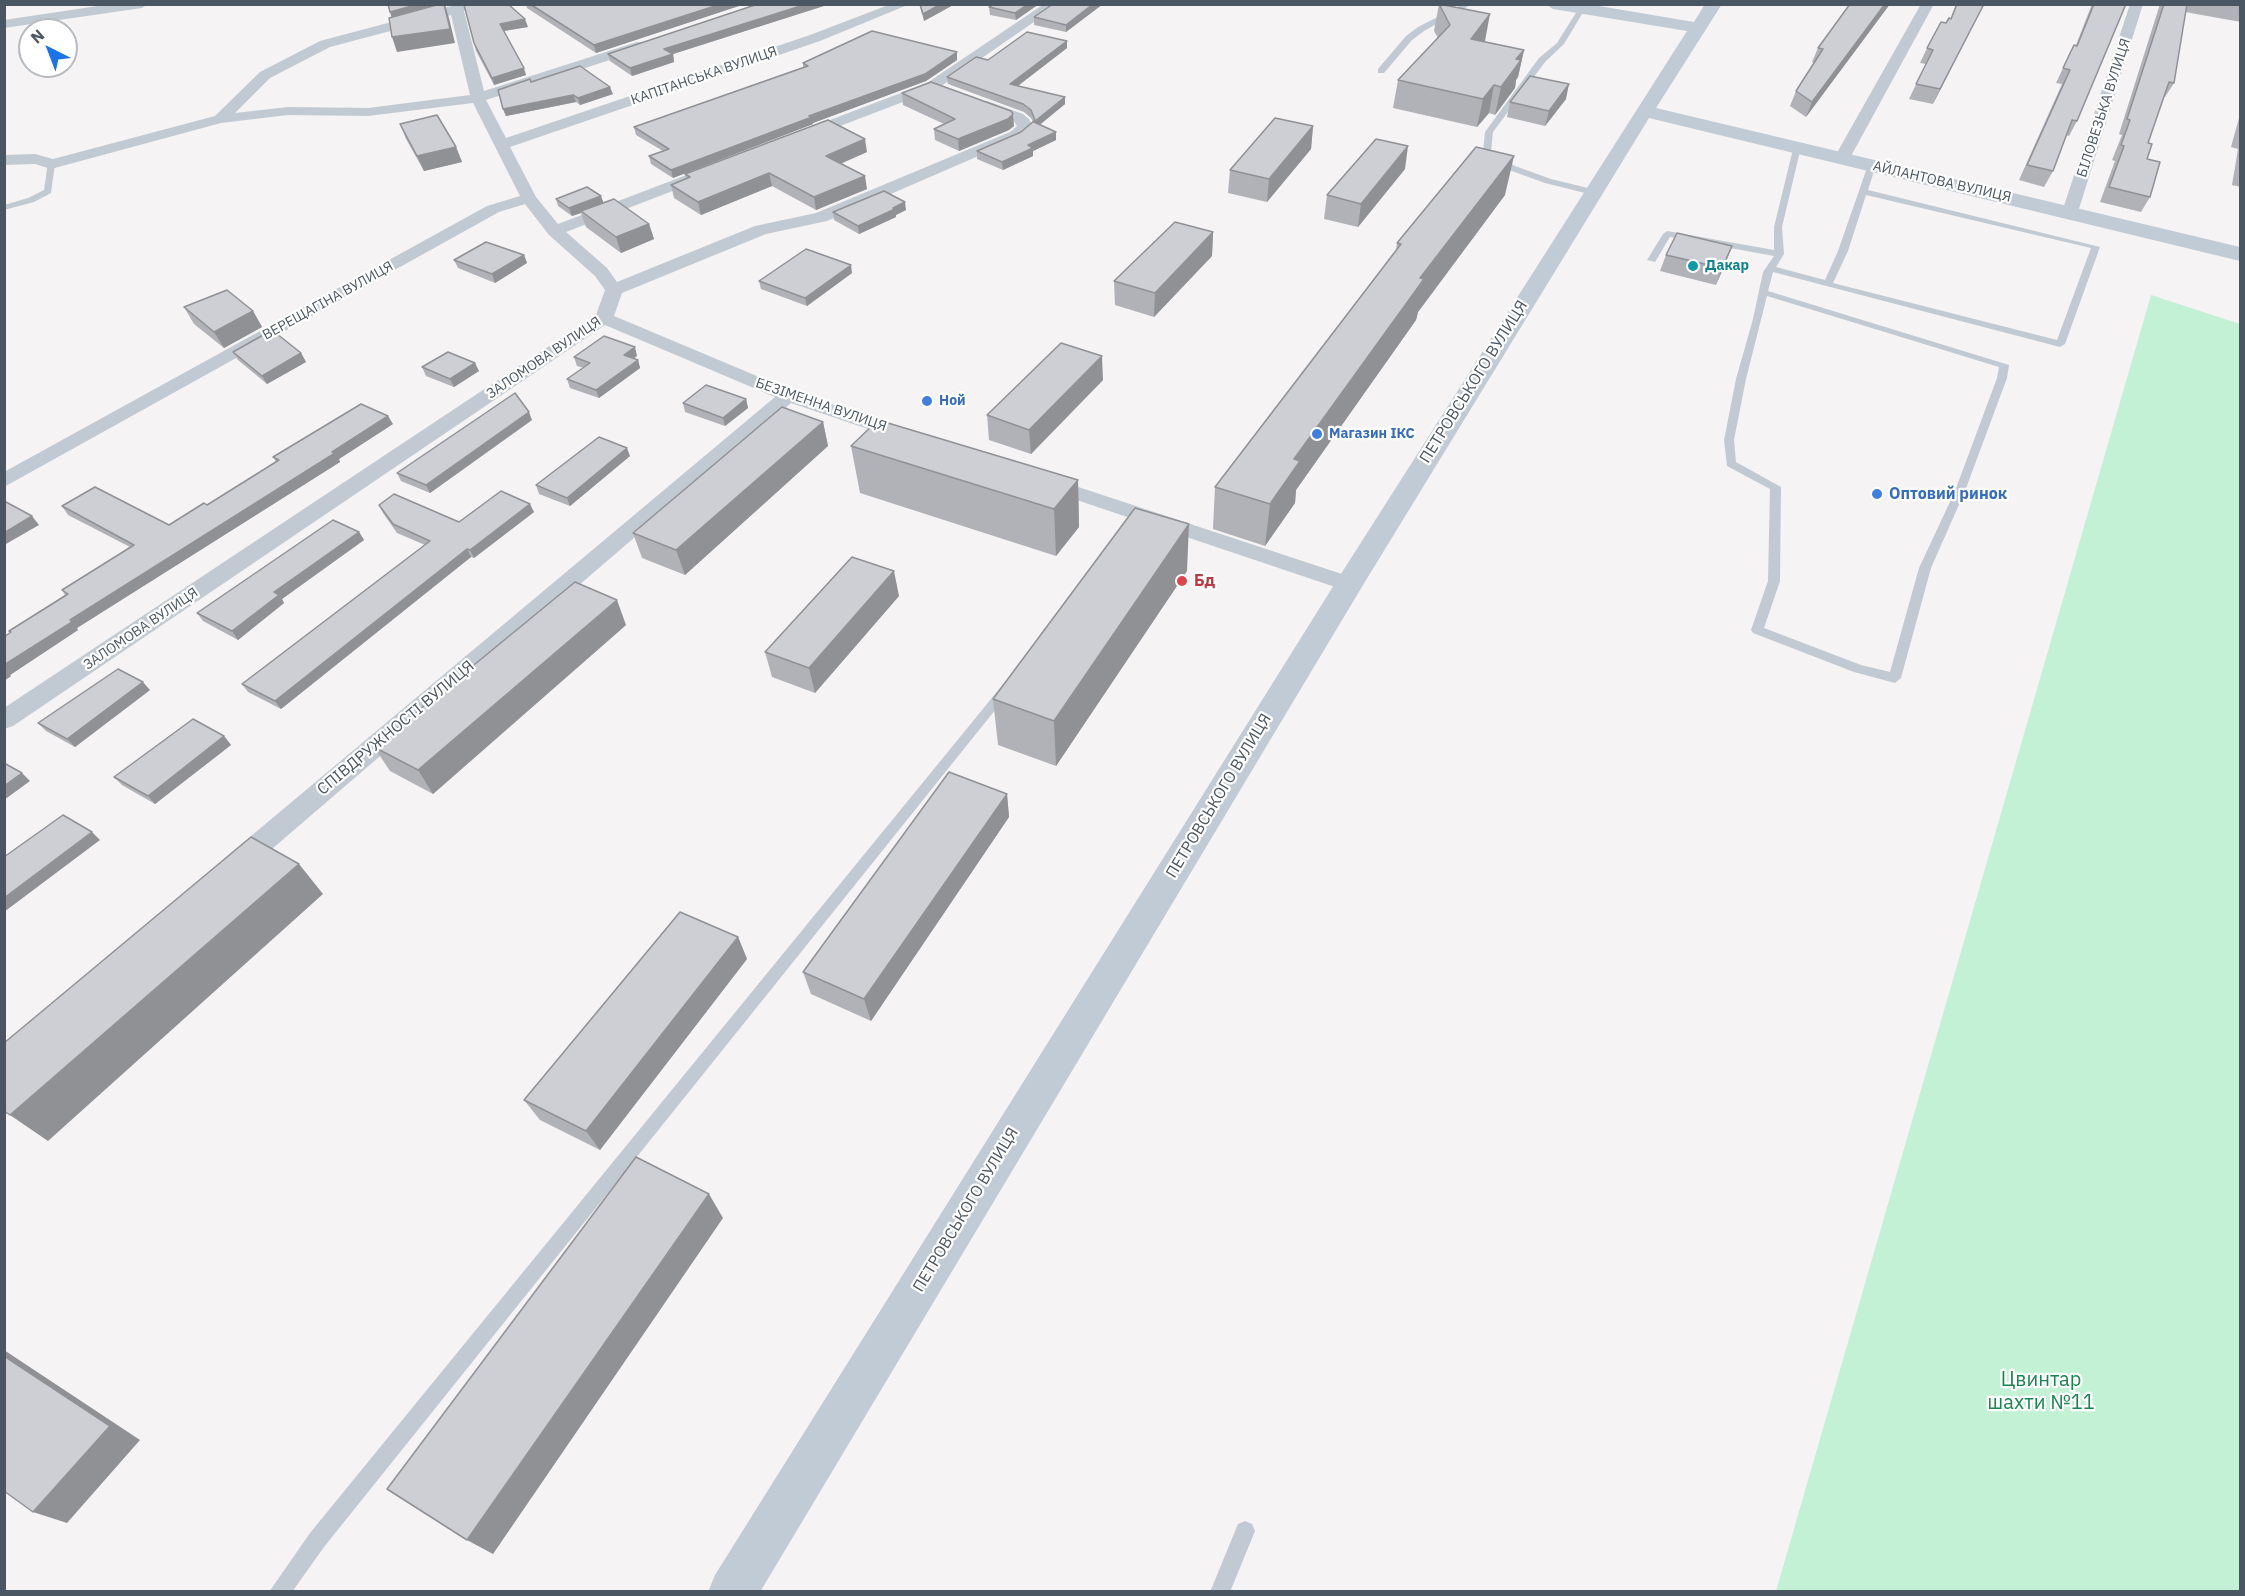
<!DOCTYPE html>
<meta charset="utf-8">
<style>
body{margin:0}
#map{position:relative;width:2245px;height:1596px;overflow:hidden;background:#f5f3f3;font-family:"IBM Plex Sans",sans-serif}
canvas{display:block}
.frame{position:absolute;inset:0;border:6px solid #4a5661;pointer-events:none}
.north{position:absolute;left:18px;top:18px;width:60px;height:60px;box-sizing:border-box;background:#fff;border:2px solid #b7bbc0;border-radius:50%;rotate:318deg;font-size:16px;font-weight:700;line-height:24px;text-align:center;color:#4a5661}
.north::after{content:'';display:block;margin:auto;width:21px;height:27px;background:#1a73e8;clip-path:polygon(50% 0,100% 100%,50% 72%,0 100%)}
</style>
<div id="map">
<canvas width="2245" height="1596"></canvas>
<div class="frame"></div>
<div class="north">N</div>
</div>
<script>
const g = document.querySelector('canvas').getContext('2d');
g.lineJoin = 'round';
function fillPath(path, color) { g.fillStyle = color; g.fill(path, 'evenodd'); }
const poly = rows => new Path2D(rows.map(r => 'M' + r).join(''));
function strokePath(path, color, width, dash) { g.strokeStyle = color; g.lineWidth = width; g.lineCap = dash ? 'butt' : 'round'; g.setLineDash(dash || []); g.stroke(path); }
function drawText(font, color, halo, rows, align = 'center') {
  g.font = font + ' "IBM Plex Sans",sans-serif'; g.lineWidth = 4.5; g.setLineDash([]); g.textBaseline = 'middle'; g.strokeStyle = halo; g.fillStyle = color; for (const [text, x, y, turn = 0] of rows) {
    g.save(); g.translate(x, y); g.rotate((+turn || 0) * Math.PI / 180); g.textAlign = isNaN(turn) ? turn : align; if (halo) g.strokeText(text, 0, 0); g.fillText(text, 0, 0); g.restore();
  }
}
fillPath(poly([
 [2151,295,2240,324,2240,1591,1776,1591]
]), '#c3f1d5');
fillPath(poly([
 [1463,4,1472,4,1424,31,1412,40,1384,73,1378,73,1378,69,1406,36,1418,27,1463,4],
 [1579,8,1585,9,1564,44,1545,62,1493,132,1491,151,1515,166,1551,179,1596,190,1596,194,1593,195,1545,183,1509,170,1483,152,1485,132,1539,58,1557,43,1579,8],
 [1794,145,1801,147,1782,227,1784,254,1776,267,1825,280,1838,251,1868,165,1872,163,1876,165,1868,190,2100,247,2065,344,2060,347,1773,272,1768,291,2009,365,2007,378,1965,491,1931,568,1901,678,1895,683,1854,672,1753,633,1751,630,1768,581,1770,489,1727,466,1724,440,1736,379,1753,319,1763,272,1774,256,1670,237,1655,262,1647,260,1663,234,1667,231,1774,250,1774,227,1794,145],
 [1866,195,2091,248,2057,340,1833,283,1848,251,1866,195],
 [1767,296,1999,367,1997,378,1955,491,1919,568,1890,672,1861,665,1764,628,1780,581,1781,487,1736,462,1734,440,1746,379,1767,296],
 [48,162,55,164,51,193,34,202,4,210,4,205,28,198,44,190,48,162],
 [1004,686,1008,688,1010,691,1008,694,324,1547,292,1592,269,1592,310,1533,1000,688,1004,686],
 [1245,1521,1252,1524,1255,1531,1230,1592,1210,1592,1238,1524,1245,1521]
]), '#c1cad2');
fillPath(poly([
 [111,4,148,4,142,8,4,28,4,20,111,4],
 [459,4,482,4,464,11,484,91,637,42,647,42,649,45,647,48,486,100,506,138,810,35,891,4,910,4,820,41,510,147,536,197,558,224,697,171,709,171,711,174,709,177,566,232,607,268,617,282,755,226,816,213,1010,132,1017,126,1013,120,977,107,975,104,977,101,987,101,1023,114,1029,119,1033,127,1020,138,870,203,827,221,766,234,622,293,614,316,795,392,912,431,915,435,912,439,905,441,898,439,791,403,244,873,235,876,226,873,222,865,226,857,775,397,605,325,13,726,4,729,4,708,596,315,605,290,595,276,549,235,525,204,499,212,4,487,4,472,487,206,520,196,473,103,368,116,288,115,221,123,51,169,35,164,4,165,4,155,35,154,53,159,215,116,260,72,320,41,459,4],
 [451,15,470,95,368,108,288,107,235,113,270,78,330,47,451,15],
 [1044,4,1060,4,937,89,806,139,801,141,793,136,796,133,927,83,1044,4],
 [1921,4,1934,4,1850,158,1842,163,1836,161,1834,158,1921,4],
 [2130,4,2143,4,2078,212,2076,215,2064,215,2062,212,2130,4],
 [1045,476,1357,579,1360,584,1357,589,1349,592,1341,589,1038,487,1035,482,1038,477,1045,476]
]), '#c1cad2');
fillPath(poly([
 [1545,4,1587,4,1694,22,1705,4,1722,4,1656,108,2240,247,2240,261,1649,118,1363,585,760,1592,708,1592,715,1575,1339,577,1687,31,1553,9,1545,4]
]), '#c1cbd6');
fillPath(poly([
 [466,4,528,27,504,31,526,75,494,85,476,51,474,43],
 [526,4,745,4,596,53,527,8],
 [758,4,830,4,673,54,674,62,632,76,610,61,608,54],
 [919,4,955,4,924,21],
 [1039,4,1016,20,990,15,989,7],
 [1053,4,1103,4,1066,32,1034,25,1034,17],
 [1439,4,1484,41,1524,50,1518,77,1516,80,1515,88,1495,115,1489,113,1477,127,1393,108,1398,80,1438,38,1434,31],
 [1850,4,1890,4,1806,117,1790,106,1796,91,1814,63,1812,62,1818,48],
 [1956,4,1984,4,1933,104,1909,99,1926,64,1920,63,1927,48,1951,18],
 [2092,4,2126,4,2077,121,2069,136,2066,135,2053,171,2044,187,2019,180,2062,84,2056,83,2074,45,2076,45],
 [2160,4,2241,4,2241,22,2185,12,2174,83,2165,97,2164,97,2148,143,2147,159,2150,197,2141,212,2100,202,2115,161,2112,160,2122,135,2119,134],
 [1067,41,1067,48,1018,86,1065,104,1040,125,1056,132,1056,140,1033,151,1033,156,1003,170,977,159,977,151,1021,132,1033,122,1031,118,1024,112,948,84,947,77,988,60],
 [957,52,957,60,926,81,813,123,813,124,673,178,651,164,649,156,663,151,636,135,634,127,803,67,803,63],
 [531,82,613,94,580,105,576,102,506,116,503,109],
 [902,93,1014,126,1009,130,959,151,935,140,934,129,944,124,903,105],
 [1566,99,1545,126,1507,117,1510,102],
 [2241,116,2241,187,2232,185,2238,149,2231,147,2239,118],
 [400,124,456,147,462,162,424,171,406,139],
 [1313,126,1311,149,1267,202,1228,193,1230,170],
 [867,152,841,163,867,189,816,210,772,186,701,215,674,198,671,185,686,179,685,174],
 [1405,169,1358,227,1324,219,1327,195],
 [1505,195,1418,312,1416,320,1296,490,1295,503,1265,546,1213,529,1215,487,1396,251,1397,243],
 [556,199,603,203,649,224,654,239,621,253,586,227,581,213,572,216,558,206],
 [906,210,896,215,896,217,859,234,834,220,833,212],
 [1213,232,1212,256,1154,317,1115,305,1114,281],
 [1732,246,1716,285,1660,271,1666,255],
 [524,255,527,263,495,283,458,268,454,260],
 [852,273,807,306,761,289,759,281],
 [184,307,253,311,262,327,224,348,194,324],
 [233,352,301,353,306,362,267,384,238,360],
 [637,356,633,359,638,360,640,368,599,398,570,388,567,379,584,368,577,366,574,357],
 [422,367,479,371,454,387,426,376],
 [1103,380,1031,454,989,440,987,415],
 [746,399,748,408,725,426,685,412,683,403],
 [532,420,430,493,401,481,397,473],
 [823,422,828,446,685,575,642,558,633,533],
 [393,424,339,459,340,462,77,628,78,630,10,675,11,676,4,681,11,633,9,631,65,595,62,590,130,547,68,515,62,506,169,525,207,505,276,462,273,457],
 [851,446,1078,480,1079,527,1056,556,860,493],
 [630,456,570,506,539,494,536,485],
 [379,505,459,522,534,512,474,558,471,557,281,709,248,692,242,684,425,545,397,533,383,513],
 [359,532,364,540,282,599,284,603,238,640,203,621,197,613],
 [1187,571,1056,766,998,745,993,699],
 [899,596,815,693,772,677,765,652],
 [626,625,433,794,390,771,374,747],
 [150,690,75,747,46,731,38,723],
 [224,736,231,745,155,804,122,785,114,777],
 [1007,794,1009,817,871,1021,811,994,803,972],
 [738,937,747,959,600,1150,540,1120,524,1100]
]), '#b0b2b7');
fillPath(poly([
 [419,4,448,4,445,5,449,18,455,43,397,52,392,37,392,19,390,12],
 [721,4,745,4,596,53,594,45],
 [807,4,830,4,673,54,674,62,632,76,630,68,664,49],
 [941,4,955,4,924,21,923,14],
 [1028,4,1039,4,1016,20,1015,13],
 [1093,4,1103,4,1066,32,1066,25],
 [1885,4,1890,4,1806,117,1812,102],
 [1984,4,1933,104,1940,89],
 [1490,14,1485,41,1466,66,1471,39],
 [525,19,528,27,503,31,500,24],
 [1067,41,1067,48,1011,91,1010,84],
 [1524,50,1518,77,1516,80,1515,88,1495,115,1501,87,1516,59],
 [957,52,957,60,926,81,813,123,813,124,673,178,671,170,809,116],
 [524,68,526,75,494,85,492,78],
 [1569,84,1566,99,1545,126,1549,111],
 [1494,85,1489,113,1477,127,1483,99],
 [610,87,613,94,580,105,578,98],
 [573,95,576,102,506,116,503,109],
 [1065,97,1065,104,1034,129,1034,122],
 [1013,114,1014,126,1009,130,959,151,958,139],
 [1313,126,1311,149,1267,202,1269,179],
 [1056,132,1056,140,1033,151,1033,156,1003,170,1002,162,1028,145],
 [865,139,867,152,829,169,826,156],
 [1408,146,1405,169,1358,227,1361,204],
 [456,147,462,162,424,171,417,156],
 [1514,156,1505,195,1418,312,1416,320,1296,490,1295,503,1265,546,1270,504,1294,459,1420,278],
 [769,173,772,186,701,215,698,202],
 [865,176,867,189,816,210,814,197],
 [601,196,604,204,581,211,581,213,572,216,569,208],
 [905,202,906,210,896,215,896,217,859,234,858,226],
 [649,224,654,239,621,253,616,237],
 [1213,232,1212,256,1154,317,1155,293],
 [1732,246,1726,262,1716,285,1722,268],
 [524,255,527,263,495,283,492,274],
 [851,265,852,273,807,306,805,298],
 [253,311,262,327,224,348,214,332],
 [635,347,637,356,626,363,624,355],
 [301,353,306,362,267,384,262,376],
 [1102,356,1103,380,1031,454,1029,430],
 [638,360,640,368,599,398,596,390],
 [475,363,479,371,454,387,450,379],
 [746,399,748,408,725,426,723,418],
 [529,412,532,420,430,493,426,485],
 [388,416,393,424,339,459,340,462,77,628,78,630,10,675,11,676,4,681,4,665,70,620],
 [823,422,828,446,685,575,676,550],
 [627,448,630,456,570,506,567,498],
 [1078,480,1079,527,1056,556,1054,509],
 [530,504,534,512,474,558,470,550],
 [32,516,39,525,6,544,4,542,4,533],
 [1189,524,1187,571,1056,766,1054,721],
 [359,532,364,540,282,599,284,603,238,640,232,631,274,592],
 [467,549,471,557,281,709,275,701],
 [894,571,899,596,815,693,809,668],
 [617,600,626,625,433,794,418,770],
 [143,682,150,690,75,747,67,739],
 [224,736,231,745,155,804,148,796],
 [22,773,30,781,4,800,4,786],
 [1007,794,1009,817,871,1021,864,999],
 [92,832,100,840,4,912,4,898],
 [299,864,323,894,48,1141,10,1115],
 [738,937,747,959,600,1150,586,1131],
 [709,1194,723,1218,493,1554,467,1540],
 [4,1350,140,1440,67,1523,33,1512,4,1356]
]), '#909195');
const building = poly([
 [388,4,419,4,390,12,388,4],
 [440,4,444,4,450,29,392,37,389,18,440,4],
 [466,4,508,4,525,19,500,24,524,68,492,78,474,43,464,5,466,4],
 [530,4,721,4,594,45,530,4],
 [758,4,807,4,664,49,673,54,630,68,608,54,758,4],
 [920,4,941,4,923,14,920,4],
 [994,4,1028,4,1015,13,989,7,994,4],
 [1053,4,1093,4,1066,25,1034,17,1053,4],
 [1439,4,1490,14,1471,39,1524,50,1516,59,1521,60,1501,87,1494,85,1483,99,1398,80,1450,25,1439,4],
 [1850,4,1885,4,1812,102,1796,91,1823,49,1818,48,1850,4],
 [1957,4,1984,4,1940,89,1916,84,1933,50,1927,48,1941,22,1946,23,1949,18,1951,19,1957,4],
 [2094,4,2126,4,2077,121,2072,120,2053,171,2027,165,2070,70,2063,68,2074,45,2077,46,2094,4],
 [2164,4,2187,4,2174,83,2169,82,2148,143,2152,144,2147,159,2160,162,2150,197,2109,187,2124,146,2121,145,2130,120,2127,119,2164,4],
 [872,31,957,52,925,74,809,116,812,117,671,170,649,156,669,149,634,127,808,66,803,63,872,31],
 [1027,32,1067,41,1010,84,1065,97,1034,122,1056,132,1028,145,1033,148,1002,162,977,151,1021,132,1035,120,1031,110,1023,104,947,77,976,57,988,60,1027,32],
 [580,66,610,87,578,98,573,95,503,109,498,90,530,79,531,82,580,66],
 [1530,76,1569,84,1549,111,1510,102,1530,76],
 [931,82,1011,111,1013,114,1008,119,958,139,934,129,955,119,902,93,931,82],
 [437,115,456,147,417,156,400,124,437,115],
 [1275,118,1313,126,1269,179,1230,170,1275,118],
 [828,120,865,139,826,156,865,176,814,197,769,173,698,202,671,185,690,177,685,174,828,120],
 [1376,139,1408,146,1361,204,1327,195,1376,139],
 [1476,147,1514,156,1420,278,1424,279,1294,459,1300,461,1270,504,1215,487,1401,244,1397,243,1476,147],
 [587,187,601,196,569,208,556,199,587,187],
 [884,191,905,202,893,208,895,209,858,226,833,212,884,191],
 [614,199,649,224,616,237,581,211,614,199],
 [1175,222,1213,232,1155,293,1114,281,1175,222],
 [1677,233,1732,246,1722,268,1666,255,1677,233],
 [486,242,524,255,492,274,454,260,486,242],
 [806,249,851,265,805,298,759,281,806,249],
 [227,290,253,311,214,332,184,307,227,290],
 [272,330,301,353,262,376,233,352,272,330],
 [604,336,635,347,624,355,638,360,596,390,567,379,590,363,574,357,604,336],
 [1061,343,1102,356,1029,430,987,415,1061,343],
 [448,352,475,363,450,379,422,367,448,352],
 [706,385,746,399,723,418,683,403,706,385],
 [515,393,529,412,426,485,397,473,515,393],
 [361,404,388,416,332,452,335,453,70,620,72,622,4,665,4,637,11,632,9,631,68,594,62,590,134,545,62,506,95,487,169,525,204,503,207,505,279,460,273,457,361,404],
 [782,407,823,422,676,550,633,533,782,407],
 [878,420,1078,480,1054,509,851,446,878,420],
 [599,437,627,448,567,498,536,485,599,437],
 [501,491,530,504,470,550,467,549,275,701,242,684,430,541,393,524,379,505,394,494,459,522,501,491],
 [6,502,32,516,4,533,4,503,6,502],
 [1135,508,1189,524,1054,721,993,699,1135,508],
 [333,520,359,532,274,592,279,595,232,631,197,613,333,520],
 [852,557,894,571,809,668,765,652,852,557],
 [575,582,617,600,418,770,374,747,575,582],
 [118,669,143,682,67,739,38,723,118,669],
 [193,719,224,736,148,796,114,777,193,719],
 [4,763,22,773,4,786,4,763],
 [949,772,1007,794,864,999,803,972,949,772],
 [63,815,92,832,4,898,4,857,63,815],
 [251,837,299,864,10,1115,4,1111,4,1043,251,837],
 [680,912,738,937,586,1131,524,1100,680,912],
 [636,1157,709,1194,467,1540,387,1489,636,1157],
 [4,1356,110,1426,33,1512,4,1491,4,1356]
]);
fillPath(building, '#cdcfd5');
strokePath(building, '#909195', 1.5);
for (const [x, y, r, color] of [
 [1693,266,6,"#0f9aa8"],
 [927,401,6,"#3f7fe0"],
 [1317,434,6,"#3f7fe0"],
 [1877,494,6,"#3f7fe0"],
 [1182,581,6,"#e0444e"]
]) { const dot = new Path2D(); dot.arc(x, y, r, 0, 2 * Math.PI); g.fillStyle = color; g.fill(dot); strokePath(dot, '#fff', 2); }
drawText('14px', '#4a5661', '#fff', [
 ["КАПІТАНСЬКА ВУЛИЦЯ",704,76,-19],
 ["БІЛОВЕЗЬКА ВУЛИЦЯ",2104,108,-72],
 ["АЙЛАНТОВА ВУЛИЦЯ",1942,182,13],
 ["ВЕРЕЩАГІНА ВУЛИЦЯ",328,301,-29],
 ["ЗАЛОМОВА ВУЛИЦЯ",544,358,-34],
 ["БЕЗІМЕННА ВУЛИЦЯ",821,405,19],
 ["ЗАЛОМОВА ВУЛИЦЯ",141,629,-34]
]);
drawText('bold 14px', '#0d838f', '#fff', [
 ["Дакар",1705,266]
], 'left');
drawText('bold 14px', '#366cbe', '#fff', [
 ["Ной",939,401],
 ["Магазин ІКС",1329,434]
], 'left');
drawText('16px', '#4a5661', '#fff', [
 ["ПЕТРОВСЬКОГО ВУЛИЦЯ",1474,382,-58],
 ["СПІВДРУЖНОСТІ ВУЛИЦЯ",396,728,-40],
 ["ПЕТРОВСЬКОГО ВУЛИЦЯ",1219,796,-59],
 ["ПЕТРОВСЬКОГО ВУЛИЦЯ",966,1210,-59]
]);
drawText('bold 16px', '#366cbe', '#fff', [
 ["Оптовий ринок",1889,494]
], 'left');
drawText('bold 16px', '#be3a42', '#fff', [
 ["Бд",1194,581]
], 'left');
drawText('20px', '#17864f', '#fff', [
 ["Цвинтар",2041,1380],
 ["шахти №11",2041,1403]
]);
</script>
